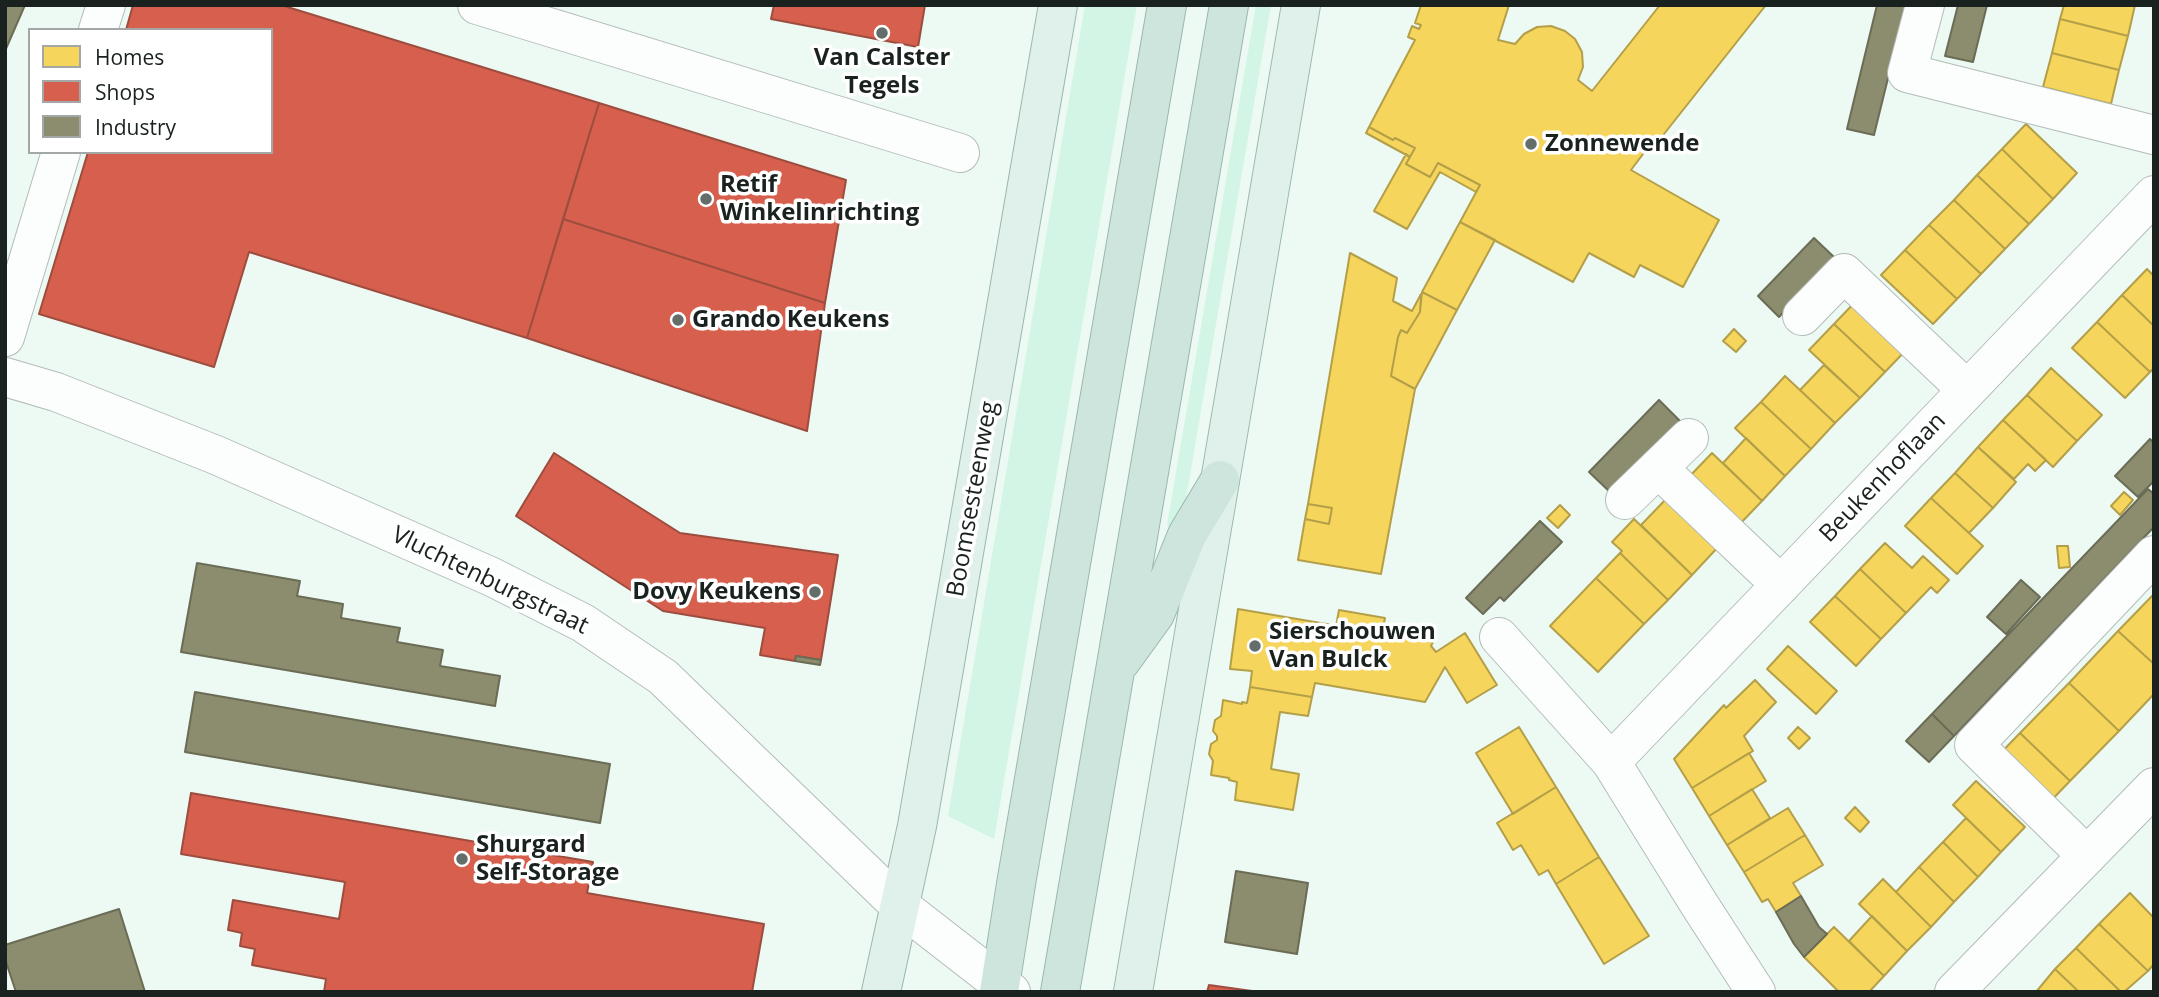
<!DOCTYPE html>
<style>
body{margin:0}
#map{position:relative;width:2159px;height:997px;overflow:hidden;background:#edf9f3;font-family:"Open Sans",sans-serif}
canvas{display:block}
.frame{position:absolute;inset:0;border:7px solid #19221e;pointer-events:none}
.legend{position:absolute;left:28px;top:28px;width:245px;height:126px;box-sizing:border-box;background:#fff;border:2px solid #a3a7a5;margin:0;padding:9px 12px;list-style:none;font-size:21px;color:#19221e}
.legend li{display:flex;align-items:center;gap:14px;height:35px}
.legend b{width:35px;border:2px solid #a3a7a5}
</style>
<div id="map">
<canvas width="2159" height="997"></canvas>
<div class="frame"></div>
<ul class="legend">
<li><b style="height:19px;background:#f6d55c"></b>Homes</li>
<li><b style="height:19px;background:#d6604d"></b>Shops</li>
<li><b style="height:19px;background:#8c8c6e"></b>Industry</li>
</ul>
</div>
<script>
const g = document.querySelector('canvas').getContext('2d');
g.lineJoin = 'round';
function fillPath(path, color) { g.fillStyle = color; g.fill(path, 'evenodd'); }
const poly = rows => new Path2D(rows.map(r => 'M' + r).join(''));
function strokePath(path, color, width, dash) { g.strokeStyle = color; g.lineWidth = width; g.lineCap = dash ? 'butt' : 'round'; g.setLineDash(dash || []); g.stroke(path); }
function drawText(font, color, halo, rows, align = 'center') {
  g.font = font + ' "Open Sans",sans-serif'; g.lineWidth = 7; g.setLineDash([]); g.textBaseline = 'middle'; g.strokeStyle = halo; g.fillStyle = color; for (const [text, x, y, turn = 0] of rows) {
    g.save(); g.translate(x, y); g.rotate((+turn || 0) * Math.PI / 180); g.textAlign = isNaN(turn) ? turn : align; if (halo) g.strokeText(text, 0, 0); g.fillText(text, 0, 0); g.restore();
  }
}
fillPath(poly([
 [1085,5,1137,5,994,839,948,816],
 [1256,5,1271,5,1185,504,1177,528,1167,525]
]), '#d3f5e6');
const homes = poly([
 [1421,5,1509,5,1498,40,1515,44,1524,34,1537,27,1551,26,1565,31,1575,39,1582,52,1583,67,1578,80,1592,91,1660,5,1766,5,1649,153,1646,150,1631,170,1719,220,1683,287,1640,265,1634,277,1589,253,1573,282,1460,222,1480,185,1438,163,1430,177,1406,164,1415,148,1395,138,1393,140,1369,127,1415,40,1408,37,1412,26,1419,29,1421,25,1415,23,1421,5],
 [2064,5,2135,5,2128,36,2060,19,2064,5],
 [2060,19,2128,36,2119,70,2052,53,2060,19],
 [2052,53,2119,70,2111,104,2043,87,2052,53],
 [2026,124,2077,173,2053,199,2002,149,2026,124],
 [1369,127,1393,140,1395,138,1415,148,1410,157,1366,133,1369,127],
 [2002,149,2053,199,2029,224,1977,175,2002,149],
 [1406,154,1410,157,1406,164,1430,177,1438,163,1480,185,1476,192,1440,172,1407,229,1374,211,1406,154],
 [1977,175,2029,224,2005,249,1954,200,1977,175],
 [1954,200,2005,249,1981,274,1929,225,1954,200],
 [1460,222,1495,240,1457,310,1422,292,1460,222],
 [1929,225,1981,274,1957,299,1905,250,1929,225],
 [1905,250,1957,299,1933,324,1881,275,1905,250],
 [1350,253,1397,278,1393,301,1412,311,1421,294,1420,312,1407,333,1401,330,1398,337,1391,376,1415,389,1381,574,1298,560,1305,519,1329,524,1332,508,1308,504,1350,253],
 [2147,269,2154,276,2154,326,2122,295,2147,269],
 [1422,292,1457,310,1415,389,1391,376,1398,337,1401,330,1407,333,1420,312,1422,292],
 [2122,295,2154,326,2154,368,2150,372,2097,322,2122,295],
 [1859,298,1910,346,1885,372,1834,324,1859,298],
 [2097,322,2150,372,2125,398,2072,348,2097,322],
 [1834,324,1885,372,1860,398,1809,350,1834,324],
 [1734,329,1746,341,1736,352,1723,341,1734,329],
 [1824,365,1860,398,1835,423,1800,390,1824,365],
 [2051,368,2102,415,2077,441,2027,395,2051,368],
 [1785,376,1835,423,1811,449,1761,402,1785,376],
 [2027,395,2077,441,2053,467,2003,420,2027,395],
 [1761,402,1811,449,1785,476,1735,428,1761,402],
 [2003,420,2046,460,2035,471,2028,464,2014,479,1978,447,2003,420],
 [1746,438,1785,476,1762,501,1723,463,1746,438],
 [1978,447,2016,482,1993,508,1955,473,1978,447],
 [1712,453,1762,501,1736,528,1686,480,1712,453],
 [1955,473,1993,508,1969,533,1931,498,1955,473],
 [2124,492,2133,500,2120,515,2111,506,2124,492],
 [1668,497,1719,546,1692,575,1641,525,1668,497],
 [1931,498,1983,546,1957,574,1905,526,1931,498],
 [1308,504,1332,508,1329,524,1305,519,1308,504],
 [1560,505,1570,515,1558,528,1547,518,1560,505],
 [1634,519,1692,575,1668,600,1620,553,1622,551,1612,542,1634,519],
 [1885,543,1912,568,1923,556,1949,580,1937,593,1931,587,1906,613,1860,569,1885,543],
 [2057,546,2068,546,2070,567,2059,568,2057,546],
 [1620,553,1668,600,1644,624,1596,578,1620,553],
 [1860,569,1906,613,1881,639,1835,596,1860,569],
 [1596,578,1644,624,1598,672,1550,626,1596,578],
 [2154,594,2154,664,2118,631,2154,594],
 [1835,596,1881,639,1856,666,1810,622,1835,596],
 [1238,609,1433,642,1431,646,1436,652,1465,633,1497,685,1467,703,1445,667,1425,702,1315,683,1312,697,1250,687,1252,671,1230,669,1238,609],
 [1339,610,1385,618,1382,633,1336,626,1339,610],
 [2118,631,2154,664,2154,694,2119,731,2069,683,2118,631],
 [1788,646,1837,691,1816,714,1767,669,1788,646],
 [1755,680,1776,702,1744,736,1753,751,1692,788,1674,759,1724,705,1726,708,1755,680],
 [2069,683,2119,731,2070,781,2020,733,2069,683],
 [1250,687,1312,697,1308,716,1280,712,1271,769,1299,774,1293,810,1235,800,1237,782,1229,780,1229,778,1211,775,1213,761,1209,754,1211,744,1217,740,1217,736,1213,731,1215,720,1221,716,1223,700,1242,704,1242,702,1247,703,1250,687],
 [1519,727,1556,787,1513,814,1476,753,1519,727],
 [1798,727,1810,738,1799,749,1788,738,1798,727],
 [2020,733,2070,781,2044,808,1994,760,2020,733],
 [1749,753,1766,781,1709,816,1692,788,1749,753],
 [1976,781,2025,827,2001,852,1953,805,1976,781],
 [1556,787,1599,857,1556,884,1548,870,1539,875,1521,845,1513,850,1497,823,1556,787],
 [1752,789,1770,818,1727,845,1709,816,1752,789],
 [1855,807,1869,822,1860,832,1845,818,1855,807],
 [1788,808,1805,835,1744,872,1727,845,1788,808],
 [1966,818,2001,852,1978,877,1943,842,1966,818],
 [1805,835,1823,865,1793,883,1801,896,1776,912,1768,899,1762,902,1744,872,1805,835],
 [1943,842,1978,877,1954,902,1919,867,1943,842],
 [1599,857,1649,936,1604,964,1556,884,1599,857],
 [1919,867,1954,902,1931,927,1896,892,1919,867],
 [1883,879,1931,927,1907,951,1859,904,1883,879],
 [2130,893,2154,918,2154,964,2148,971,2099,924,2130,893],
 [1872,916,1907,951,1884,976,1849,941,1872,916],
 [2099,924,2148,971,2124,992,2121,992,2076,948,2099,924],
 [1834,927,1884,976,1869,992,1839,992,1804,957,1834,927],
 [2076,948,2121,992,2079,992,2055,969,2076,948],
 [2055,969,2079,992,2036,992,2055,969]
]);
fillPath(homes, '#f6d55c');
strokePath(homes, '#b49f49', 2);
const shops = poly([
 [133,5,281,5,599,103,527,338,249,252,214,367,39,314,88,152,271,152,271,30,126,30,133,5],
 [774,5,925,5,918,47,771,19,774,5],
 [599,103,846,180,825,303,563,219,599,103],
 [563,219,825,303,807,431,527,338,563,219],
 [554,453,680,533,838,555,821,660,796,656,795,661,760,655,765,628,663,611,516,516,554,453],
 [191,793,593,862,587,893,764,924,752,992,324,992,326,979,252,965,255,949,240,946,242,933,228,930,233,900,339,919,345,882,181,854,191,793],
 [1209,985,1259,992,1207,992,1209,985]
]);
fillPath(shops, '#d6604d');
strokePath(shops, '#9d4d3f', 2);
const industry = poly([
 [5,5,25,5,5,51,5,5],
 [1877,5,1906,5,1874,135,1847,129,1877,5],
 [1958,5,1987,5,1973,62,1945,56,1958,5],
 [1814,238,1835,258,1779,317,1758,296,1814,238],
 [1659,400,1680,421,1611,493,1589,472,1659,400],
 [2150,439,2154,443,2154,481,2138,497,2115,476,2150,439],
 [2148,489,2154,494,2154,527,1954,736,1932,714,2148,489],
 [1540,521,1562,542,1504,601,1500,597,1483,614,1466,598,1540,521],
 [197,563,300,581,297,596,343,604,341,618,400,628,397,642,443,650,440,666,500,676,495,706,181,652,197,563],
 [2021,580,2040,597,2006,634,1987,617,2021,580],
 [796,656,821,660,820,665,795,661,796,656],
 [195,692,610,764,600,823,185,752,195,692],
 [1932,714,1954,736,1929,762,1906,741,1932,714],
 [1236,871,1308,883,1297,954,1225,942,1236,871],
 [1801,896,1819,927,1827,934,1804,957,1794,944,1776,912,1801,896],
 [119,909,145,992,16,992,5,959,5,945,119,909]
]);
fillPath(industry, '#8c8c6e');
strokePath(industry, '#6a6c56', 2);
const minor = poly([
 [477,5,960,153],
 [1925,5,1907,73,2154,135],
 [98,30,106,5],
 [1802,316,1844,273,1967,390],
 [5,337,61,152],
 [5,377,56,392,216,455,492,577,583,623,663,677,899,905,1011,992],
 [1658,468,1781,585],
 [1625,500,1689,438],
 [1499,637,1611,762,1699,904,1756,992],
 [1611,762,2154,195],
 [2087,856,1974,745,2154,555],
 [1954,992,2154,787]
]);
const major = poly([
 [881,992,917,826,1058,5],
 [1133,992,1301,5]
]);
const highway = poly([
 [1121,661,1155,614,1187,535,1220,480],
 [999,992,1017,878,1167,5],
 [1060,992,1229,5]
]);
strokePath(minor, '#b3bcb8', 40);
strokePath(major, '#9ab8ae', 40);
strokePath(highway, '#9ab8ae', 40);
strokePath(minor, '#fcfefd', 38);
strokePath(major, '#e0f0ea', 38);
strokePath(highway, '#cee5de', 38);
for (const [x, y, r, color] of [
 [882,33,7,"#636d69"],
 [1531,144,7,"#636d69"],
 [706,199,7,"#636d69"],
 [678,320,7,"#636d69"],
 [815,592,7,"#636d69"],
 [1255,646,7,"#636d69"],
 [462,859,7,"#636d69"]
]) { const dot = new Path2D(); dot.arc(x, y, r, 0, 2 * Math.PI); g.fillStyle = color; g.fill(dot); strokePath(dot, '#fff', 2.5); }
drawText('bold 24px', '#19221e', '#fff', [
 ["Van Calster",882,58,"center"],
 ["Tegels",882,86,"center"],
 ["Zonnewende",1545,144],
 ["Retif",720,185],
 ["Winkelinrichting",720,213],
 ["Grando Keukens",692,320],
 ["Dovy Keukens",801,592,"right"],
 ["Sierschouwen",1269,632],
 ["Van Bulck",1269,660],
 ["Shurgard",476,845],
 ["Self-Storage",476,873]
], 'left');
drawText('24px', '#19221e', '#fff', [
 ["Beukenhoflaan",1883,478,-46],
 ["Boomsesteenweg",973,499,-80],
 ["Vluchtenburgstraat",490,581,26]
]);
</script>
